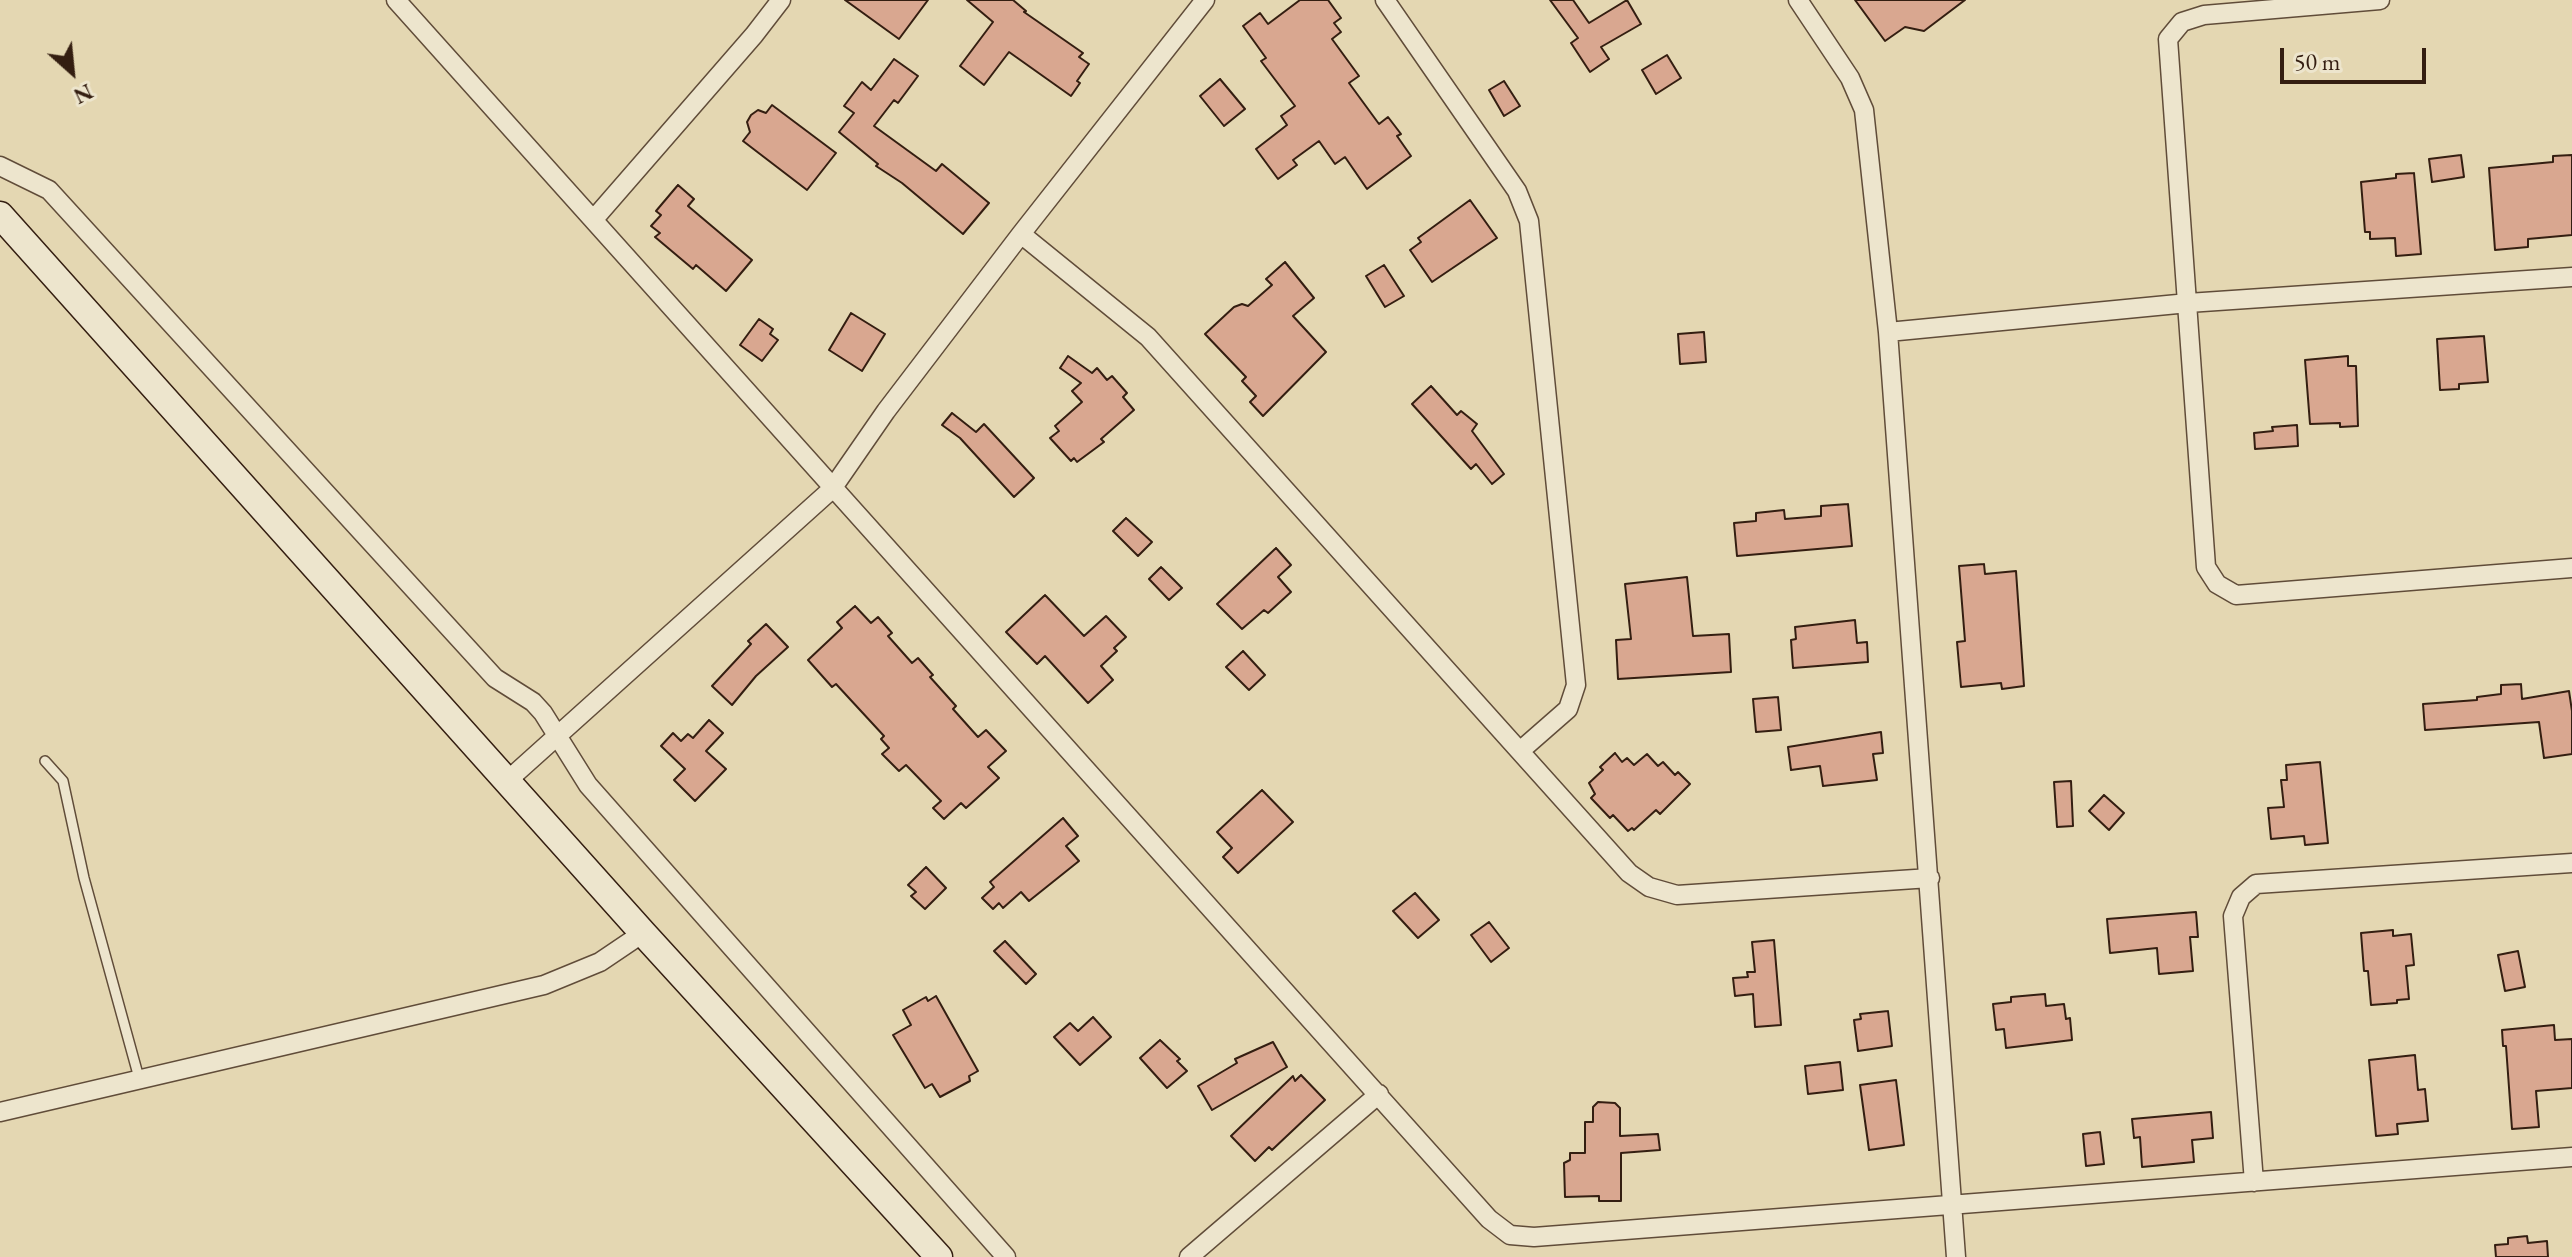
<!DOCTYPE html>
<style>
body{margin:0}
#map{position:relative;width:2572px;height:1257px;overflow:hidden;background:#e4d7b2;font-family:"EB Garamond",serif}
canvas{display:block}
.north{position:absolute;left:32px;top:32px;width:80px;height:80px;-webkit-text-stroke:6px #ede5cd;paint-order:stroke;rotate:153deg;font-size:22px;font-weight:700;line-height:32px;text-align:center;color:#341e11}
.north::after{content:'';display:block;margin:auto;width:28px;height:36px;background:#341e11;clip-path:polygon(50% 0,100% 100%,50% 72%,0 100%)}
.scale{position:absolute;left:2280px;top:48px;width:146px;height:36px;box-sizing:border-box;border:4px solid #341e11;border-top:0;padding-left:10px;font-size:24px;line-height:28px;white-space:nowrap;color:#341e11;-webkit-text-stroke:6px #ede5cd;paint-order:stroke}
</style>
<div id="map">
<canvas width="2572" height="1257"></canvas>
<div class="north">N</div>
<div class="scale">50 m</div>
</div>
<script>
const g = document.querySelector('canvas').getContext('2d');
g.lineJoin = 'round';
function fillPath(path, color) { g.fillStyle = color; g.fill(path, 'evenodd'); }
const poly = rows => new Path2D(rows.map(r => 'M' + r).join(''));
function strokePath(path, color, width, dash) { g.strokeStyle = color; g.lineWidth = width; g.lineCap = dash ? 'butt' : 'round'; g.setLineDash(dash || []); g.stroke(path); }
const building = poly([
 [845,0,928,0,899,39,845,0],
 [967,0,1013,0,1026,11,1024,12,1083,53,1079,57,1089,64,1077,81,1080,83,1071,96,1009,52,984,85,960,66,993,22,967,0],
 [1300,0,1328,0,1341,18,1334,23,1341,32,1332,39,1359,76,1349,83,1379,124,1388,117,1401,134,1397,136,1411,156,1367,189,1345,157,1335,164,1319,141,1293,160,1297,165,1278,179,1256,149,1287,125,1281,116,1295,106,1261,61,1266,58,1243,26,1260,13,1268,24,1300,0],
 [1550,0,1573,0,1589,23,1627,0,1641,24,1601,47,1609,59,1590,72,1571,43,1578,38,1550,0],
 [1855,0,1965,0,1924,31,1905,27,1885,41,1855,0],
 [1667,55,1681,78,1656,94,1642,70,1667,55],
 [894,59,918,76,898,103,894,100,874,126,936,171,942,164,989,203,963,234,902,183,876,166,878,164,839,132,854,113,844,106,862,82,871,90,894,59],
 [1220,79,1245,109,1224,126,1200,96,1220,79],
 [1504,81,1520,106,1504,116,1489,90,1504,81],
 [772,105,836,153,807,190,743,141,750,132,747,122,751,115,758,110,766,113,772,105],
 [2461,155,2464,177,2432,182,2429,159,2461,155],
 [2572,155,2572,235,2528,239,2528,247,2495,250,2489,168,2553,162,2553,156,2572,155],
 [2414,173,2421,254,2396,256,2395,238,2370,239,2370,232,2365,232,2361,182,2396,178,2396,174,2414,173],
 [678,185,694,199,688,206,752,260,726,291,696,265,693,269,655,237,660,233,651,226,661,215,656,211,678,185],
 [1470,200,1497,238,1432,282,1410,250,1421,242,1418,238,1470,200],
 [1285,262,1314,298,1293,316,1326,352,1263,416,1250,402,1256,396,1242,381,1246,377,1205,334,1234,307,1242,304,1248,306,1272,285,1266,279,1285,262],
 [1384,265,1404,296,1385,307,1366,276,1384,265],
 [851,313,885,334,862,371,829,350,851,313],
 [759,319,773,329,770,334,778,340,762,361,740,345,759,319],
 [1704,332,1706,362,1680,364,1678,334,1704,332],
 [2484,336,2488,382,2459,384,2459,389,2440,390,2437,339,2484,336],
 [1068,356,1092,373,1097,368,1107,380,1112,376,1127,393,1123,397,1134,410,1101,439,1104,442,1077,462,1074,458,1071,461,1050,438,1059,431,1055,426,1082,402,1072,391,1081,383,1060,368,1068,356],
 [2348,356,2348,366,2356,366,2358,426,2340,427,2340,423,2310,424,2305,360,2348,356],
 [1431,386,1457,415,1461,411,1477,424,1472,431,1504,474,1492,484,1476,464,1471,469,1412,404,1431,386],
 [952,413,976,432,984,424,1034,478,1014,497,960,438,942,425,952,413],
 [2297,425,2298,446,2255,449,2254,433,2273,431,2272,427,2297,425],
 [1848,504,1852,546,1737,556,1734,523,1756,521,1756,513,1784,510,1785,519,1821,516,1821,506,1848,504],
 [1126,518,1152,542,1138,556,1113,531,1126,518],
 [1276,548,1291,565,1278,577,1291,592,1268,613,1264,610,1242,629,1217,604,1276,548],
 [1984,564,1985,574,2016,571,2024,686,2002,689,2001,683,1961,687,1957,642,1965,641,1959,566,1984,564],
 [1161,567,1182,588,1169,600,1149,579,1161,567],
 [1687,577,1693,636,1729,634,1731,672,1618,679,1616,640,1631,639,1625,584,1687,577],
 [1045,595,1084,636,1106,616,1126,637,1114,648,1117,651,1101,666,1113,680,1088,703,1045,656,1037,664,1006,632,1045,595],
 [855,606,871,623,878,617,892,633,888,636,912,663,918,658,933,675,930,677,956,706,953,709,978,737,986,730,1006,751,988,767,999,778,966,808,961,803,944,819,933,808,941,801,906,765,899,771,882,754,889,748,881,739,884,736,836,684,832,687,808,660,842,628,837,622,855,606],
 [1855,620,1857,643,1867,642,1868,662,1793,668,1791,640,1796,639,1795,627,1855,620],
 [766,624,788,647,756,676,732,705,712,686,751,644,748,641,766,624],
 [1243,651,1265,675,1249,690,1226,667,1243,651],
 [2521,684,2522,699,2569,691,2572,711,2572,754,2544,758,2539,722,2425,730,2423,704,2477,700,2477,697,2501,694,2501,685,2521,684],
 [1778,697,1781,730,1756,732,1753,699,1778,697],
 [709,720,723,733,706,751,726,769,695,801,674,780,685,769,661,746,673,733,681,741,688,734,693,738,709,720],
 [1881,732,1883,753,1873,754,1877,780,1823,786,1820,766,1791,770,1788,747,1881,732],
 [1615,753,1622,762,1627,758,1634,765,1647,754,1658,766,1663,762,1675,775,1678,772,1690,784,1660,814,1656,810,1634,830,1632,828,1628,831,1613,815,1610,818,1591,798,1595,794,1589,783,1603,770,1600,767,1615,753],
 [2320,762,2328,843,2305,845,2304,836,2271,839,2268,808,2284,807,2281,780,2287,780,2286,765,2320,762],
 [2071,781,2073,826,2057,827,2054,782,2071,781],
 [1262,790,1293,822,1238,873,1223,857,1232,848,1217,832,1262,790],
 [2104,795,2124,813,2109,830,2089,811,2104,795],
 [1063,818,1078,836,1066,846,1079,861,1029,901,1021,892,1003,908,999,903,993,909,982,898,994,887,990,882,1063,818],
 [926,867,946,888,925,909,911,896,916,892,908,885,926,867],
 [1415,893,1439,920,1418,938,1393,911,1415,893],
 [2196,912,2198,937,2190,937,2193,971,2159,974,2157,948,2110,953,2107,919,2196,912],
 [1489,922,1509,948,1491,962,1471,935,1489,922],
 [2393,930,2393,936,2411,934,2414,965,2406,966,2409,999,2397,1000,2397,1003,2371,1005,2368,971,2364,971,2361,933,2393,930],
 [1774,940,1781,1025,1755,1027,1753,994,1735,996,1733,978,1748,977,1747,972,1755,972,1752,942,1774,940],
 [1005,941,1036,974,1026,984,994,951,1005,941],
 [2518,951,2525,987,2505,991,2498,955,2518,951],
 [2045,994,2046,1006,2064,1004,2066,1019,2070,1018,2072,1040,2006,1048,2004,1029,1996,1030,1993,1004,2011,1002,2011,997,2045,994],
 [936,996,978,1071,969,1076,970,1081,940,1097,932,1084,925,1088,893,1035,911,1025,903,1010,926,997,928,1001,936,996],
 [1888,1011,1892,1046,1858,1051,1854,1020,1861,1019,1860,1014,1888,1011],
 [1093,1017,1111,1037,1080,1065,1054,1037,1070,1023,1078,1031,1093,1017],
 [2554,1025,2555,1040,2572,1039,2572,1088,2536,1091,2539,1127,2512,1129,2506,1046,2503,1046,2502,1030,2554,1025],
 [1160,1040,1180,1059,1177,1061,1187,1071,1167,1088,1140,1058,1160,1040],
 [1273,1042,1287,1067,1212,1110,1198,1086,1237,1063,1235,1059,1273,1042],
 [2415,1055,2418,1090,2425,1089,2428,1121,2397,1124,2398,1134,2376,1136,2369,1060,2415,1055],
 [1840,1062,1843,1090,1808,1094,1805,1066,1840,1062],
 [1301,1075,1325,1100,1272,1150,1269,1147,1255,1161,1231,1136,1293,1076,1295,1081,1301,1075],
 [1896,1080,1904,1145,1869,1150,1860,1085,1896,1080],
 [1598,1102,1615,1103,1620,1108,1620,1136,1658,1134,1660,1150,1621,1153,1621,1201,1599,1201,1599,1196,1565,1197,1564,1163,1570,1160,1570,1153,1585,1153,1585,1122,1593,1122,1593,1107,1598,1102],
 [2211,1112,2213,1138,2192,1140,2194,1162,2142,1167,2140,1137,2134,1138,2132,1119,2211,1112],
 [2100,1132,2104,1164,2086,1166,2083,1134,2100,1132],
 [2527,1236,2528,1243,2547,1241,2548,1257,2496,1257,2495,1245,2508,1244,2508,1238,2527,1236]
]);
fillPath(building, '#d9a790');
strokePath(building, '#341e11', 2);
const lane = poly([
 [45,761,63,781,84,878,139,1078]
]);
const street = poly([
 [396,0,1489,1219,1510,1235,1534,1237,2572,1157],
 [1385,0,1517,191,1529,221,1576,685,1568,709,1520,751],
 [1798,0,1850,78,1864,110,1888,332,1956,1257],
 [2380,0,2204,15,2182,22,2168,39,2206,567,2217,584,2236,595,2572,568],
 [0,166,49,190,495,678,533,702,543,713,588,785,1006,1257],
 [594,219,754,35,781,0],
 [1021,234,1148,337,1629,873,1649,887,1677,895,1930,878],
 [1888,332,2188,303,2572,277],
 [507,781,832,489,886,411,1021,234,1205,0],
 [0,1112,544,985,600,962,643,933],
 [2254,1182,2233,916,2241,897,2256,884,2572,863],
 [1189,1257,1379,1094]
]);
const secondary = poly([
 [0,215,643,933,939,1257]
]);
strokePath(lane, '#604c39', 12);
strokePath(street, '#604c39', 21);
strokePath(secondary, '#341e11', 29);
strokePath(lane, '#ede5cd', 9);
strokePath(street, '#ede5cd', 18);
strokePath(secondary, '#ede5cd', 26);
</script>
